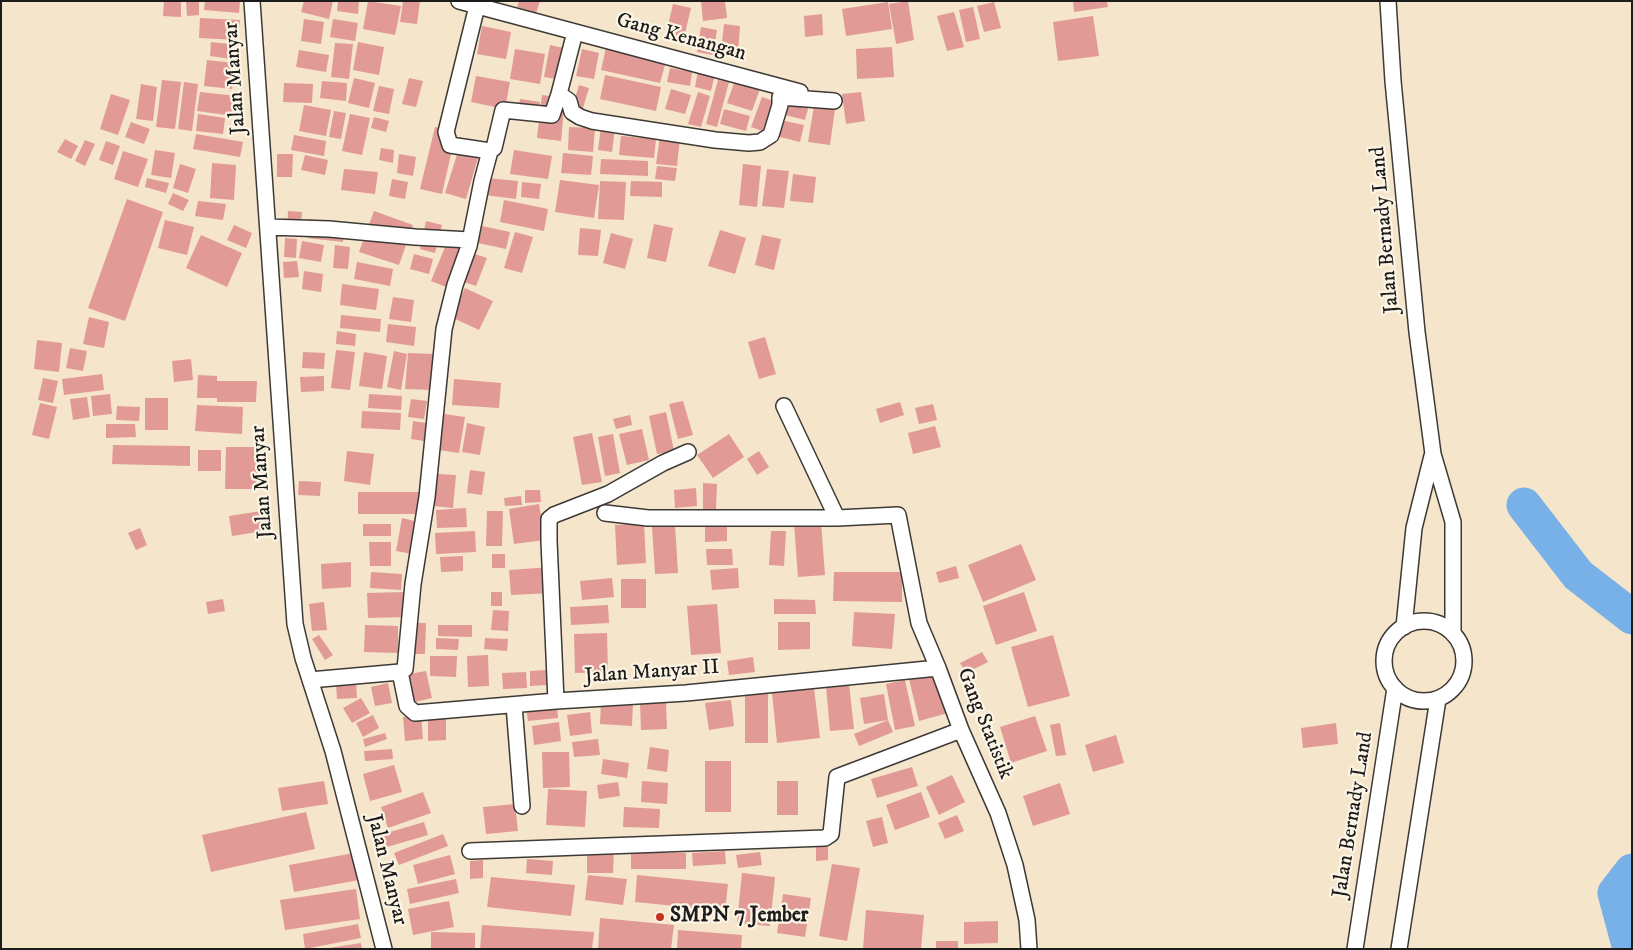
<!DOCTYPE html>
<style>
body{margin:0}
#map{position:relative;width:1633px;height:950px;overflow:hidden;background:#f5e5ca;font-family:"IM FELL DW Pica",serif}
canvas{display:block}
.frame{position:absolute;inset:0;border:2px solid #1c1c1c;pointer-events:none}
</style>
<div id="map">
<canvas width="1633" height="950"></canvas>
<div class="frame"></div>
</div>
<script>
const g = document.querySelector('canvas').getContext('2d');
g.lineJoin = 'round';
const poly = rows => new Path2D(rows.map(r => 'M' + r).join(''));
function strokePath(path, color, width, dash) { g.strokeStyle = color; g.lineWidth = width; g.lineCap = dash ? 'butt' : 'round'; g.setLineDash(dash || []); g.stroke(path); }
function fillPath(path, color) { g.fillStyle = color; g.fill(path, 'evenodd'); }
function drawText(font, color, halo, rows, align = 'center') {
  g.font = font + ' "IM FELL DW Pica",serif'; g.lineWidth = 4.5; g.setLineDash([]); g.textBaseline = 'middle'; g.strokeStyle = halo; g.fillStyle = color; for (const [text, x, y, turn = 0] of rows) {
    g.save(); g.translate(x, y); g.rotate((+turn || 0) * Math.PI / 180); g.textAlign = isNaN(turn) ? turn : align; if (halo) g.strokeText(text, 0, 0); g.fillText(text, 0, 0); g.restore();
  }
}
strokePath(poly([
 [1524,505,1578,575,1632,617],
 [1630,949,1615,893,1632,871]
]), '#78b0e8', 35);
fillPath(poly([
 [164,1,181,1,181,17,163,16],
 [186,1,199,1,199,15,187,16],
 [205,1,240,1,239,13,204,10],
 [304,1,333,1,329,19,301,12],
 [338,1,359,1,358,14,337,11],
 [368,1,401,6,395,35,363,29],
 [403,1,420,1,417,24,400,22],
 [519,1,540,1,536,13,517,7],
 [701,1,725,1,727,18,703,21],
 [908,1,914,40,896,44,889,4],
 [1073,1,1107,1,1108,7,1074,12],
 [888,2,892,29,846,36,842,9],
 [994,2,1001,28,984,32,977,6],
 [673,4,691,8,683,42,665,38],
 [973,7,980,39,966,42,959,10],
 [954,12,964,47,947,51,937,16],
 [822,14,823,35,805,37,804,16],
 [1093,16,1099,56,1058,61,1053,22],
 [200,18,240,20,238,40,199,38],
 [304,19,324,22,321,44,301,41],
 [333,19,358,23,355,41,330,37],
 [724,24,740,26,738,53,721,52],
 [482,26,511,32,506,59,477,54],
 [701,27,717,30,713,55,697,52],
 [211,42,239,45,237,60,210,56],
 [358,42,384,47,379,75,353,70],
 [335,43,353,44,349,79,331,77],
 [550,45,568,49,562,80,544,77],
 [892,47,894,77,857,79,856,49],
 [606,48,666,61,660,83,601,70],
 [515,49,545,54,540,84,510,79],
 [582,49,599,53,594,79,576,76],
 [299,50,329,55,326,72,296,67],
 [207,60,235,63,232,89,204,86],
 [670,68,692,72,690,86,667,82],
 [698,71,715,74,711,91,695,87],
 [605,75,661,87,656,111,600,99],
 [476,76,510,82,505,109,471,102],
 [354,78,375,83,369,108,348,103],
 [409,78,423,81,416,107,402,104],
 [162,80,181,82,175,129,156,127],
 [718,80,729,82,717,127,706,124],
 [735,80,760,89,752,111,727,103],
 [322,81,347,83,346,101,320,98],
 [184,82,198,84,192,131,178,129],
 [284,83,313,84,312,103,283,102],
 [141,84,157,87,153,121,136,119],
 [579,85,589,88,583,108,573,105],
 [379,86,394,89,389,114,373,111],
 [671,89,691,95,685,114,665,109],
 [200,92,237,96,234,116,197,111],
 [698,92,710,96,701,127,688,124],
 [787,92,811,98,805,120,781,114],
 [861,92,865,121,846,124,842,94],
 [111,94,130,100,118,135,100,129],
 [542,95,565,98,561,141,537,138],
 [762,97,779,103,768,133,751,127],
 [520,99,540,102,537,120,517,117],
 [304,105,331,110,326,136,299,131],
 [814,106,835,109,830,145,808,142],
 [724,109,750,116,746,131,720,124],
 [334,111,346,113,341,139,329,137],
 [198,114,225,118,223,134,196,131],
 [350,114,370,118,362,155,342,151],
 [374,117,389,121,386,132,371,128],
 [780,120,804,125,800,142,776,136],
 [131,122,150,129,144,144,125,137],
 [435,127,456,132,442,194,420,189],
 [569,127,595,128,593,152,568,150],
 [601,127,615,128,612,152,598,150],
 [196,134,243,142,240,157,193,149],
 [294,135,326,141,324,156,291,150],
 [621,136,656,139,654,158,619,155],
 [660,136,680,138,677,166,656,164],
 [65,139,78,146,71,159,57,152],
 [85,140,95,144,85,166,75,161],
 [106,141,120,146,113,165,99,160],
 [460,145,480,151,466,199,445,193],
 [381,148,394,150,393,163,379,160],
 [155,150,175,153,171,178,151,175],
 [514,150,552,156,548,179,510,174],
 [123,151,148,159,138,187,114,179],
 [563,153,593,156,591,175,561,173],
 [277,154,293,154,292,177,277,177],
 [399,154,416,157,413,176,397,173],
 [305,155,328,160,325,175,301,170],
 [601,159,648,161,648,176,600,174],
 [212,163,236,165,234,200,210,198],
 [180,164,196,169,188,193,173,188],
 [743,164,761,166,757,207,739,205],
 [657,166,677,168,675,181,655,179],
 [344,169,378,172,375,194,341,190],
 [767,169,789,171,784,208,762,206],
 [793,174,816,177,813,203,790,201],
 [147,178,169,183,166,193,145,187],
 [487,178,518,181,516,199,485,195],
 [392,179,408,182,405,199,389,196],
 [560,180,599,185,594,218,555,212],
 [600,181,626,182,624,220,598,219],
 [631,181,662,182,662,197,630,196],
 [522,182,541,184,539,199,521,197],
 [173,193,189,200,183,211,168,204],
 [127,199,163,212,125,321,88,308],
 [504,200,548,209,544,231,500,222],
 [198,201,226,204,223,220,195,216],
 [288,211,302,212,300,234,287,234],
 [374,211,413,225,399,265,359,252],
 [308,219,345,223,343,242,307,238],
 [165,220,194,227,187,255,158,248],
 [426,221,442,225,435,253,420,249],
 [654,224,673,228,666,262,647,258],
 [234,225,252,233,246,248,227,240],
 [482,226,510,232,506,249,478,243],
 [580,228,601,230,598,256,578,255],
 [720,230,746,238,735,274,708,266],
 [515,232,533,237,522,273,504,268],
 [611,233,633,239,625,269,603,263],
 [201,235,242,253,227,287,186,268],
 [762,235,781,239,774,270,755,265],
 [285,238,297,239,296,258,284,257],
 [448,240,466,247,449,288,431,281],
 [302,241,324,245,321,262,299,258],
 [335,245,350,247,348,269,333,268],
 [472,253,487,258,476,286,461,281],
 [414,254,433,259,429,274,410,269],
 [297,261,299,277,284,278,283,262],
 [357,262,393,269,390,286,354,279],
 [304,271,323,274,321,292,302,289],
 [342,284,379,289,376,310,340,305],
 [465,288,493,301,479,330,451,317],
 [393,297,414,300,411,322,389,319],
 [341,315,381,319,380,332,340,328],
 [89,317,109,322,104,348,83,344],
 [388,324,416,327,414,346,386,342],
 [337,331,356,334,355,346,336,344],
 [765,337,776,374,759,379,748,342],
 [37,340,62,343,59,372,34,369],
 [70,348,87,351,83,371,66,368],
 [336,350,355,352,350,390,331,388],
 [394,351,407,354,401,390,387,387],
 [303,352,325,353,324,369,302,368],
 [364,352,387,356,382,389,359,386],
 [408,353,435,354,433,390,405,389],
 [191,359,193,380,174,382,172,361],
 [102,374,104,390,64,395,62,379],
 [198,375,217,376,217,381,257,381,256,402,217,402,217,398,197,398],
 [324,376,324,391,301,392,300,377],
 [43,378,58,381,53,403,38,400],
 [454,379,501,383,499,408,452,405],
 [110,394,112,414,93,416,91,396],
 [369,394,402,396,401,410,368,408],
 [87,397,90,417,73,420,70,399],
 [145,398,168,398,168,430,145,430],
 [411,399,427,401,424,419,408,417],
 [683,401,693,435,678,439,669,404],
 [900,402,904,415,880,423,876,409],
 [40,403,57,407,49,439,32,435],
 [933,404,937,420,919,424,915,408],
 [197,405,243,407,242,434,195,431],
 [117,406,140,407,139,421,116,420],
 [362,411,401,413,400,430,361,428],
 [666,412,674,451,657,454,649,416],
 [444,414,465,417,459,453,439,450],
 [630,415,632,425,616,429,613,419],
 [413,421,426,423,424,441,411,439],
 [467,423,485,427,480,455,462,452],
 [106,424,135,424,136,437,106,438],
 [935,426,941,447,913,454,908,433],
 [642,429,649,460,627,465,619,434],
 [592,433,602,482,582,485,573,437],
 [613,434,620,473,605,476,598,437],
 [729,434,744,457,713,478,697,455],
 [113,445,190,446,190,466,112,464],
 [226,447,267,447,266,489,225,489],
 [198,450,221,450,221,471,198,471],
 [347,451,374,454,370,485,344,481],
 [759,451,769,467,757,475,747,459],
 [470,470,485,472,482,495,467,493],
 [438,474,456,475,453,508,434,506],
 [299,481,321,482,320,496,298,495],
 [703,483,717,484,716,509,703,509],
 [696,488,697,506,675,508,674,490],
 [525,490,540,490,541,502,525,503],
 [358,492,419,492,419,514,358,514],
 [521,496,522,505,505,506,504,498],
 [539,504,545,540,514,544,509,509],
 [466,508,467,527,437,528,436,510],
 [261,511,264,531,232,536,229,516],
 [487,511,503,511,502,546,486,546],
 [402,518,419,522,413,554,396,551],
 [821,522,825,575,798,577,794,524],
 [644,523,646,563,617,565,615,525],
 [363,524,391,524,391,536,363,536],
 [705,524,727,524,727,541,705,542],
 [675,525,678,573,655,574,652,526],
 [140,528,147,545,136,550,128,533],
 [475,531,476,552,436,554,435,533],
 [771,531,786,531,784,566,769,565],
 [369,542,391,542,391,566,370,566],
 [1021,544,1036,580,983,602,968,565],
 [706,549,732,549,733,565,707,565],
 [492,554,505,554,505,568,492,568],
 [463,556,463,571,441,572,440,557],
 [351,562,351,587,322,589,321,564],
 [956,566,959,578,939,583,936,572],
 [551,567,553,593,511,595,509,570],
 [738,568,739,588,712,590,710,570],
 [371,572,402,574,401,590,370,588],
 [834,572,902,572,902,602,833,601],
 [612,578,614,597,582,600,580,581],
 [621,579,646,579,646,608,621,608],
 [405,592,406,617,368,618,367,593],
 [491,592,502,592,502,606,491,606],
 [1024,592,1037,631,996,645,983,606],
 [223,599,225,611,208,614,206,602],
 [774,599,815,600,816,614,774,614],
 [324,602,327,630,312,631,309,604],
 [717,604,721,653,691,655,687,606],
 [608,605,609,623,571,625,570,607],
 [493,610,509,611,508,631,491,630],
 [854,612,895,614,892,649,852,646],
 [778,622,810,622,810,649,778,650],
 [413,623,426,623,425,654,412,654],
 [365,625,398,626,398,653,364,652],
 [438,625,472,625,472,637,438,636],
 [607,633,608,672,575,673,574,634],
 [319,635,333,655,325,660,312,639],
 [1053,635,1070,696,1028,707,1011,647],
 [436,638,459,639,458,650,436,649],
 [485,638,508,639,507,651,484,649],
 [982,652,988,662,966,673,960,663],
 [488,655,489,686,468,687,467,656],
 [430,656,457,656,456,677,430,676],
 [753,657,755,672,729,675,727,661],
 [546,670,547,685,530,686,530,671],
 [426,671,432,698,415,702,409,674],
 [526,672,527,688,503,689,502,673],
 [938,672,948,713,919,721,909,679],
 [905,680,915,726,895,730,886,684],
 [356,681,357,698,337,699,336,683],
 [388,683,392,703,375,706,371,687],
 [849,684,854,729,830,731,826,686],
 [814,688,820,738,777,743,772,693],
 [745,693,768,694,768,743,745,743],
 [884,694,888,720,864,724,860,698],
 [361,698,370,713,352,723,343,708],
 [731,700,734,726,709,730,705,703],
 [601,701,633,702,632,726,600,724],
 [666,702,667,729,641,730,640,703],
 [557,705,558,718,528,721,526,707],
 [590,712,592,733,570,736,567,715],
 [373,715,379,728,363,737,356,723],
 [421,715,423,739,405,741,403,717],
 [446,716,446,740,428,741,428,717],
 [1035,716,1047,751,1011,763,1000,727],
 [888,720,893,732,859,746,854,734],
 [559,722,561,741,534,745,532,726],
 [1060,723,1066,755,1056,756,1050,725],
 [1336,723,1338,744,1303,748,1301,728],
 [385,733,387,739,365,747,363,739],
 [1116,735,1124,763,1093,772,1085,745],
 [598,739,600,755,574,757,572,742],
 [650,747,669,750,667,772,647,769],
 [392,749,393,759,365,761,364,751],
 [542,752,569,752,570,787,543,788],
 [603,759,629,763,627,778,601,774],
 [705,761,731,761,731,812,705,812],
 [394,765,402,792,370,801,363,774],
 [912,767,918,786,877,798,871,779],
 [952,775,965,802,939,815,926,787],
 [324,781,328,804,282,811,278,788],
 [642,781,668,783,667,804,641,802],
 [777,781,798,781,798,815,777,815],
 [618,782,620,796,599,799,597,785],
 [1060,783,1070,814,1033,826,1023,796],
 [548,789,587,791,585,827,546,825],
 [423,792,431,813,388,828,381,807],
 [921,792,930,817,895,830,886,805],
 [515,804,518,831,486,834,483,807],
 [624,807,660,809,659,828,623,827],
 [306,812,315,849,211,872,202,835],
 [957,815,964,831,945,839,938,823],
 [882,817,888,843,873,847,866,821],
 [424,822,428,835,387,847,383,834],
 [443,834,448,846,399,865,394,853],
 [816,846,828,846,828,860,816,861],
 [587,848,614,848,613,873,587,873],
 [725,851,726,864,693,866,692,853],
 [760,852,762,865,738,868,736,855],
 [354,853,359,880,294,892,289,865],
 [631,853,686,853,686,869,631,869],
 [450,855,455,874,418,884,413,865],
 [527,859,553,861,552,875,526,873],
 [483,860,483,878,470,879,470,861],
 [832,864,860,868,847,941,819,936],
 [742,873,775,877,770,926,737,923],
 [588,875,627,879,623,905,585,900],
 [637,875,728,884,725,911,635,902],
 [491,877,575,885,571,916,487,907],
 [456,879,459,893,410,904,407,889],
 [356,889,360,919,285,930,280,900],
 [783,894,811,898,805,937,777,933],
 [449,901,454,927,413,935,408,909],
 [866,910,924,915,921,949,863,949],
 [600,918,674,925,671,949,598,949],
 [998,921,998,943,964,944,964,922],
 [358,924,361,938,305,949,303,934],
 [482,925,594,932,592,949,480,949],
 [678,930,742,935,741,949,677,949],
 [431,932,475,933,475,949,431,949],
 [936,941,958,941,958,949,936,949],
 [361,943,362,949,329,949,329,948]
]), '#e29a96');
const street = poly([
 [252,1,295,624,303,658,333,751,384,949],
 [459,1,800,92],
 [1388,1,1393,81,1417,332,1433,454,1453,522,1453,634],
 [477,6,446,132,450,145,490,151],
 [559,94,575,32],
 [268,227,329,229,415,237,470,240],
 [784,406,837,518],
 [605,513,648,518,837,518,898,515,919,623,938,668,961,730,998,813,1015,865,1027,920,1029,949],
 '1384 661a40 40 0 1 1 80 0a40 40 0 1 1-80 0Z',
 [1404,627,1414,528,1432,456],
 [400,672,407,706,415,713,556,701,686,693,938,668],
 [310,680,400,672,405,669,413,584,427,497,444,329,455,285,469,246,482,181,490,151,494,148,503,110,552,115,559,94,569,101,572,112,580,117,592,121,715,140,749,143,760,142,771,135,780,105,780,97,834,101],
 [556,701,549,541,549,519,554,515,608,494,663,463,688,452],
 [514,705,522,806],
 [470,851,825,838,831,834,837,777,961,730],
 [1355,949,1395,688],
 [1399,949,1438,699]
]);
strokePath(street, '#3d3a36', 18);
strokePath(street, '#fff', 15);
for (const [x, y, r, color] of [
 [660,917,5,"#c8321e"]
]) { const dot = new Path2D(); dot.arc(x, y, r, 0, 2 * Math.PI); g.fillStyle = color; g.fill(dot); strokePath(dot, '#fcf5e5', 2); }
drawText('21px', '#1c1c1c', '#fcf5e5', [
 ["Gang Kenangan",681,38,15],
 ["Jalan Manyar",236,78,-94],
 ["Jalan Bernady Land",1386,230,-95],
 ["Jalan Manyar",263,482,-94],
 ["Jalan Manyar II",652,673,-4],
 ["Gang Statistik",984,724,68],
 ["Jalan Bernady Land",1354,815,-81],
 ["Jalan Manyar",386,870,76]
]);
drawText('bold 21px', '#1c1c1c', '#fcf5e5', [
 ["SMPN 7 Jember",670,917]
], 'left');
</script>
